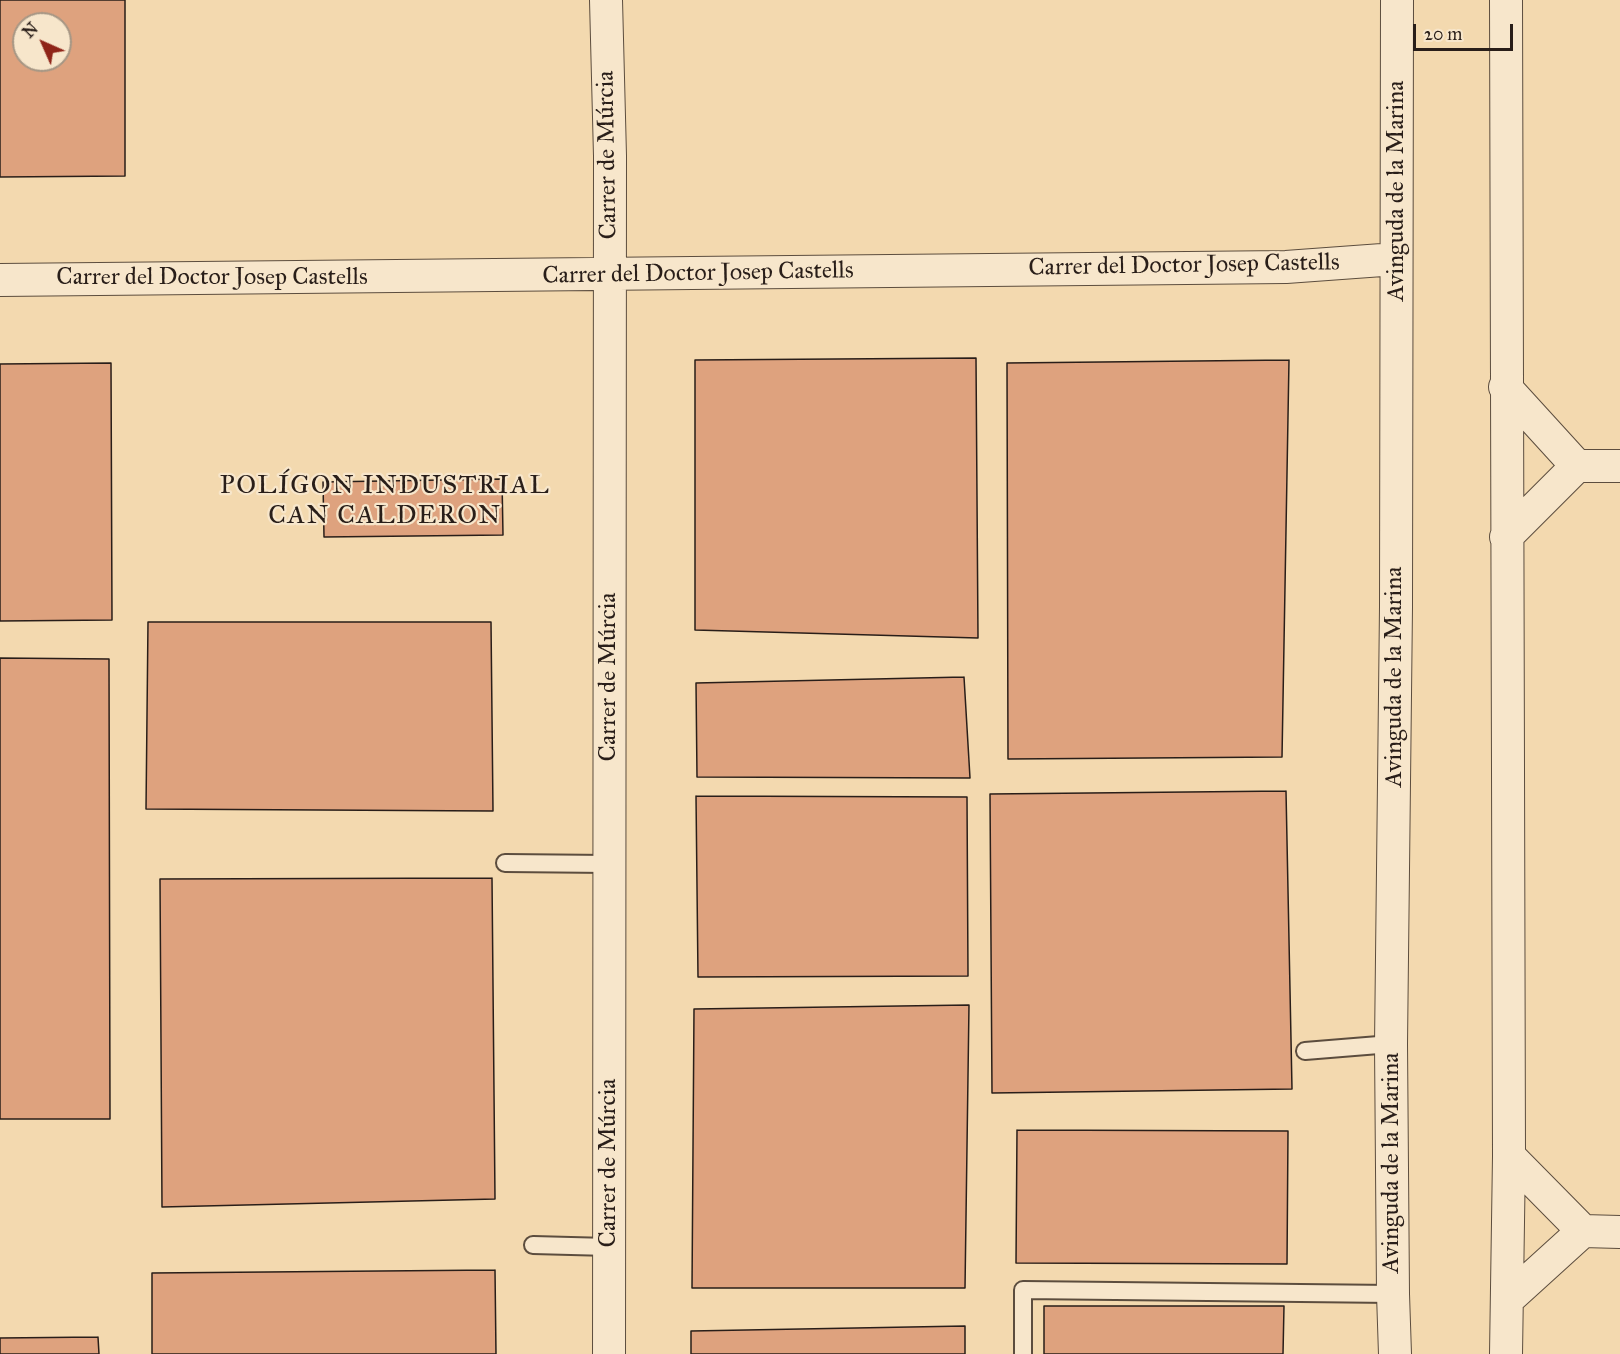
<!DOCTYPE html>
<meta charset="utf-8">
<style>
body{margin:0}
#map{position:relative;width:1620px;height:1354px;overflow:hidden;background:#f3d9af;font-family:"IM FELL Great Primer",serif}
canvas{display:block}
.north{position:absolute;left:12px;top:12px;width:60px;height:60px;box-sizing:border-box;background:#f7e6cb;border:2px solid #a59684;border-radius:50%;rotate:315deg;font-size:16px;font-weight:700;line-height:24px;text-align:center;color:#291e19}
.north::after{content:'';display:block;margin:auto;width:21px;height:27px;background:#8f2418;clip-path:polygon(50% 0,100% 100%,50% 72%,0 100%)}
.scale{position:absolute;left:1413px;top:24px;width:100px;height:27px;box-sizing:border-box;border:3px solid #291e19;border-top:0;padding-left:8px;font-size:18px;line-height:21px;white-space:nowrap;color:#291e19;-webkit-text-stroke:4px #f7e6cb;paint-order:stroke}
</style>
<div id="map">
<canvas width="1620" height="1354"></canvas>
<div class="north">N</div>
<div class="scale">20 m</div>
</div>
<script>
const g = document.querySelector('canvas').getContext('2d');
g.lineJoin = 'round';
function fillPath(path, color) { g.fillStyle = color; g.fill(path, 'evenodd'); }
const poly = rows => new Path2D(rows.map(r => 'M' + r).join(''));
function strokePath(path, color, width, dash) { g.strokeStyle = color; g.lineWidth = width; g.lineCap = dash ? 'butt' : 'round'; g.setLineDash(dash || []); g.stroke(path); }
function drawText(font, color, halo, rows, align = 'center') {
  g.font = font + ' "IM FELL Great Primer",serif'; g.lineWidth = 4.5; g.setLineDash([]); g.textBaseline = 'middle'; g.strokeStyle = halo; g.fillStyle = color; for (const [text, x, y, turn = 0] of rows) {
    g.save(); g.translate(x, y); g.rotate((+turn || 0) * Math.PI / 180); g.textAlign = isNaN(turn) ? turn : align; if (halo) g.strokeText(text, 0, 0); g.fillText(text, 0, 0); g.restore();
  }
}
const building = poly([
 [0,0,125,0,125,176,0,177,0,0],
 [24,24,60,24,60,60,24,60,24,24],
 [976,358,978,638,695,630,695,360,976,358],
 [1289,360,1282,757,1008,759,1007,363,1289,360],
 [111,363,112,620,0,621,0,364,111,363],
 [502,479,503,535,324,537,323,482,502,479],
 [148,622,491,622,493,811,146,809,148,622],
 [0,658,109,659,110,1119,0,1119,0,658],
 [964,677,970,778,697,777,696,683,964,677],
 [1286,791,1292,1089,992,1093,990,794,1286,791],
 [696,796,967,797,968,976,698,977,696,796],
 [492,878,495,1199,162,1207,160,879,492,878],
 [969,1005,965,1288,692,1288,694,1009,969,1005],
 [1017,1130,1288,1131,1287,1264,1016,1263,1017,1130],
 [495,1270,496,1354,152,1354,152,1273,495,1270],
 [1044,1306,1284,1306,1283,1354,1044,1354,1044,1306],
 [965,1326,965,1354,691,1354,691,1331,965,1326],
 [98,1337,99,1354,0,1354,0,1338,98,1337]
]);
fillPath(building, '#dea27e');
strokePath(building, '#291e19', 1.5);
const service = poly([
 [505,863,609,864],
 [1305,1051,1391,1044],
 [533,1245,609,1247],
 [1023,1354,1023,1290,1393,1294]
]);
const minor = poly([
 [606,0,610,156,609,1354],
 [1506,0,1509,1156,1506,1354],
 [0,280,1286,267,1396,259],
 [1505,387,1577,466],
 [1506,537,1577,466,1620,466],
 [1509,1156,1583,1231],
 [1507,1300,1583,1231,1620,1232],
 [1395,1354,1393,1294,1391,1044,1396,607,1397,0]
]);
strokePath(service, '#5c4d3e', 20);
strokePath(minor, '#5c4d3e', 34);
strokePath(service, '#f7e6cb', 16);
strokePath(minor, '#f7e6cb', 32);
drawText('24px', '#291e19', '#f7e6cb', [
 ["Carrer de Múrcia",608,155,-91],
 ["Avinguda de la Marina",1397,191,-90],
 ["Carrer del Doctor Josep Castells",1184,266,-1],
 ["Carrer del Doctor Josep Castells",698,274,-1],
 ["Carrer del Doctor Josep Castells",212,278],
 ["Carrer de Múrcia",609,677,-90],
 ["Avinguda de la Marina",1395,677,-90],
 ["Carrer de Múrcia",609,1163,-90],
 ["Avinguda de la Marina",1392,1163,-90]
]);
g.letterSpacing = '1.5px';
drawText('26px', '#291e19', '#f7e6cb', [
 ["POLÍGON INDUSTRIAL",385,487],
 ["CAN CALDERON",385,517]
]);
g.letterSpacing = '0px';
</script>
